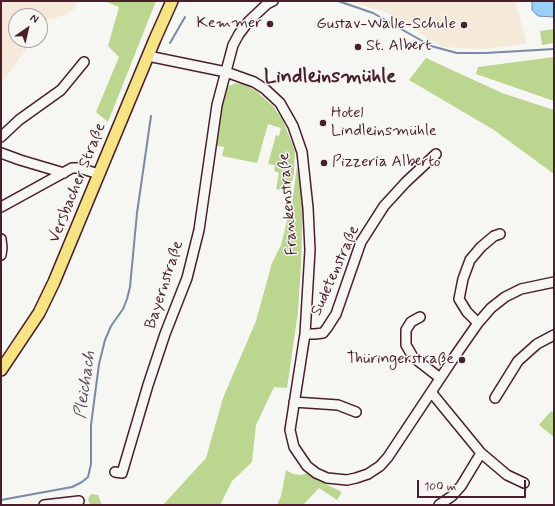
<!DOCTYPE html>
<meta charset="utf-8">
<style>
body{margin:0}
#map{position:relative;width:555px;height:506px;overflow:hidden;background:#f6f6f2;font-family:Mynerve,sans-serif}
canvas{display:block}
.frame{position:absolute;inset:0;border:2px solid #4a1f2b;pointer-events:none}
.north{position:absolute;left:8px;top:8px;width:40px;height:40px;box-sizing:border-box;background:#f6f6f2;border:1px solid #b1a0a2;border-radius:50%;rotate:34deg;font-size:11px;font-weight:700;line-height:16px;text-align:center;color:#4a1f2b}
.north::after{content:'';display:block;margin:auto;width:14px;height:18px;background:#4a1f2b;clip-path:polygon(50% 0,100% 100%,50% 72%,0 100%)}
.scale{position:absolute;left:417px;top:480px;width:109px;height:18px;box-sizing:border-box;border:2px solid #4a1f2b;border-top:0;padding-left:5px;font-size:12px;line-height:14px;white-space:nowrap;color:#4a1f2b;-webkit-text-stroke:3px #f6f6f2;paint-order:stroke}
</style>
<div id="map">
<canvas width="555" height="506"></canvas>
<div class="frame"></div>
<div class="north">N</div>
<div class="scale">100 m</div>
</div>
<script>
const g = document.querySelector('canvas').getContext('2d');
g.lineJoin = 'round';
function fillPath(path, color) { g.fillStyle = color; g.fill(path, 'evenodd'); }
const poly = rows => new Path2D(rows.map(r => 'M' + r).join(''));
function strokePath(path, color, width, dash) { g.strokeStyle = color; g.lineWidth = width; g.lineCap = dash ? 'butt' : 'round'; g.setLineDash(dash || []); g.stroke(path); }
function drawText(font, color, halo, rows, align = 'center') {
  g.font = font + ' Mynerve,sans-serif'; g.lineWidth = 3; g.setLineDash([]); g.textBaseline = 'middle'; g.strokeStyle = halo; g.fillStyle = color; for (const [text, x, y, turn = 0] of rows) {
    g.save(); g.translate(x, y); g.rotate((+turn || 0) * Math.PI / 180); g.textAlign = isNaN(turn) ? turn : align; if (halo) g.strokeText(text, 0, 0); g.fillText(text, 0, 0); g.restore();
  }
}
fillPath(poly([
 [1,1,78,1,75,8,66,15,48,19,40,30,40,16,16,16,16,40,33,40,1,84],
 [350,1,515,1,527,44,481,49,443,47,387,13]
]), '#f5e9da');
fillPath(poly([
 [105,1,156,1,108,122,96,112,119,57,108,46,119,7],
 [554,29,554,43,542,45,540,31],
 [554,57,554,101,476,74,478,67],
 [426,58,502,93,554,110,554,174,494,130,409,80],
 [236,83,246,85,256,91,273,106,283,121,295,151,294,172,290,192,276,189,279,173,274,171,275,165,268,164,276,135,279,136,281,128,268,124,257,163,222,156,224,147,215,145,225,91,229,86],
 [297,166,303,197,301,265,298,312,287,388,274,387,256,425,252,462,232,481,220,505,163,505,206,458,223,398,256,321,272,263,281,245,293,197],
 [551,411,554,413,554,437,539,425],
 [286,470,293,474,301,475,308,473,319,481,342,492,337,500,319,488,303,505,277,505,281,496],
 [91,494,98,495,102,505,90,505,88,499]
]), '#bbd68e');
const water = poly([
 [532,1,554,1,554,17,538,16,532,10,532,1]
]);
fillPath(water, '#99d0f8');
strokePath(water, '#7989a6', 1);
strokePath(poly([
 [338,1,373,13,431,46,457,53,486,53,554,49],
 [170,43,185,17],
 [1,500,72,487,82,482,88,477,91,464,91,425,99,364,105,340,111,326,123,309,127,299,130,287,137,213,151,116]
]), '#7989a6', 2);
const minor = poly([
 [148,56,226,72,254,82,265,89,280,103,293,126,302,152,308,208,310,250,305,334,290,430,294,447,307,466,316,473,327,478,347,480,356,478,368,474,380,466,388,457,455,356,478,323,491,308,505,297,521,289,554,282],
 [1,137,19,120,61,90,84,62],
 [1,153,20,160,64,173],
 [1,207,72,168,79,168,99,174],
 [1,239,2,248,1,255],
 [420,317,411,322,406,330,406,345,413,357,440,378],
 [478,323,467,312,459,299,463,279,470,260,481,247,494,236,500,234],
 [305,334,315,334,323,333,327,328,336,314,361,242,384,206,406,182,436,154],
 [431,392,481,453,507,475,524,483],
 [495,398,518,361,537,344,554,335],
 [294,402,338,405,356,412],
 [115,472,122,473,148,385,165,334,187,278,199,230,217,105,233,45,239,34,249,21,267,4,273,1],
 [44,505,79,501],
 [439,505,452,496,461,486,481,453]
]);
const major = poly([
 [1,370,39,313,54,282,155,39,172,1]
]);
strokePath(minor, '#4a1f2b', 12);
strokePath(major, '#4a1f2b', 14);
strokePath(minor, '#f6f6f2', 9);
strokePath(major, '#f6e381', 11);
for (const [x, y, r, color] of [
 [270,24,4,"#4a1f2b"],
 [464,25,4,"#4a1f2b"],
 [358,47,4,"#4a1f2b"],
 [323,123,4,"#4a1f2b"],
 [324,163,4,"#4a1f2b"],
 [462,360,4,"#4a1f2b"]
]) { const dot = new Path2D(); dot.arc(x, y, r, 0, 2 * Math.PI); g.fillStyle = color; g.fill(dot); strokePath(dot, '#f6f6f2', 1.5); }
drawText('16px', '#4a1f2b', '#f6f6f2', [
 ["Kemmer",262,24],
 ["Gustav-Walle-Schule",456,25],
 ["St. Albert",366,47,"left"],
 ["Hotel",331,114,"left"],
 ["Lindleinsmühle",331,132,"left"],
 ["Pizzeria Alberto",332,163,"left"],
 ["Thüringerstraße",454,360]
], 'right');
drawText('16px', '#4a1f2b', '#f6f6f2', [
 ["Versbacher Straße",78,183,-68],
 ["Frankenstraße",289,204,-95],
 ["Sudetenstraße",336,271,-66],
 ["Bayernstraße",165,285,-72]
]);
drawText('italic 17px', '#5e4b5e', '#f6f6f2', [
 ["Pleichach",86,385,-82]
]);
drawText('bold 20px', '#4a1f2b', '#f6f6f2', [
 ["Lindleinsmühle",330,78]
]);
</script>
